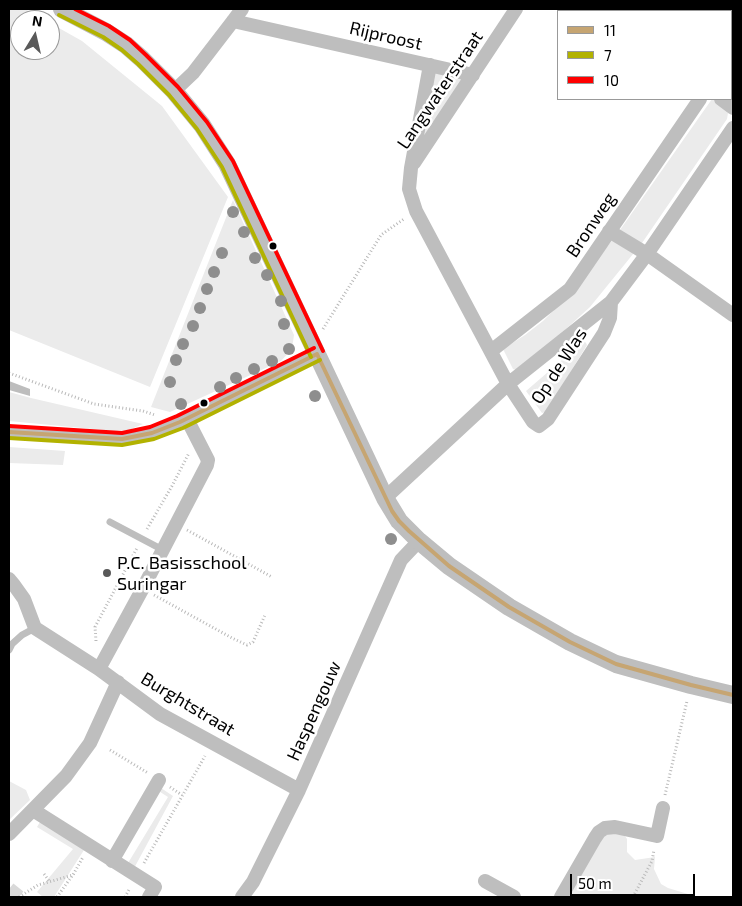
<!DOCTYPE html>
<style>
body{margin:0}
#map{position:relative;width:742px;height:906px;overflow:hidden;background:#fff;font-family:"Exo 2",sans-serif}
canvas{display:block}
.frame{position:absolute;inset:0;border:10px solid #000;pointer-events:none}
.legend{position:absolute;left:557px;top:10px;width:175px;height:90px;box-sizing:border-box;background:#fff;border:1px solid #999;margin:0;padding:6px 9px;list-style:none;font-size:15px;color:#000}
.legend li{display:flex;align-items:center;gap:10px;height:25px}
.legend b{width:25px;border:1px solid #999}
.north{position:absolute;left:10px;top:10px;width:50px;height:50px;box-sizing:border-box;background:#fff;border:1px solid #999;border-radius:50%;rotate:9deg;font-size:14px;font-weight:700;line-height:20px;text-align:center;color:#000}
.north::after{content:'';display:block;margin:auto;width:18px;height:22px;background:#595959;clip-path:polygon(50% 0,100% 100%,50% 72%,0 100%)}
.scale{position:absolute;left:570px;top:874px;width:125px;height:22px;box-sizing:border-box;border:2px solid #000;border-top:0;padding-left:6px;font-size:15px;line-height:18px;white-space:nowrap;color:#000;-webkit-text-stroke:4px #fff;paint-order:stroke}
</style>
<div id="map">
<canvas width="742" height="906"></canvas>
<div class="frame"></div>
<ul class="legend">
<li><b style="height:6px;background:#c6a572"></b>11</li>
<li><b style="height:6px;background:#b2b200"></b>7</li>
<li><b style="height:6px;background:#f00"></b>10</li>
</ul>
<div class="north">N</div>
<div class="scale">50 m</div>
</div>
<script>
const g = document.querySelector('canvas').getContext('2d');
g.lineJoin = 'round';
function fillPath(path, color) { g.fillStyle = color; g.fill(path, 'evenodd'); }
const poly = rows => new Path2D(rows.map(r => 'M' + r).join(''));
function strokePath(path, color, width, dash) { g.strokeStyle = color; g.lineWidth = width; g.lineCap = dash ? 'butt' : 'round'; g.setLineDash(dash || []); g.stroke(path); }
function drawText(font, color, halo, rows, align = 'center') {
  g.font = font + ' "Exo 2",sans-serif'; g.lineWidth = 5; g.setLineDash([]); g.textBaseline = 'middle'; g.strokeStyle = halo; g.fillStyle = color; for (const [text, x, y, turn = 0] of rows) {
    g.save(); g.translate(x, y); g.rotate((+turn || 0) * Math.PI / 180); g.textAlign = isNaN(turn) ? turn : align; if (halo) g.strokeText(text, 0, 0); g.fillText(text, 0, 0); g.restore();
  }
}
fillPath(poly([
 [9,9,25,9,45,20,20,20,20,50,50,50,50,23,82,41,162,106,228,197,150,387,9,330],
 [433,68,469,77,414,159],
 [712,99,723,105,728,113,727,119,642,243,590,307,520,371,513,369,503,349,525,335,543,321,574,290,620,230],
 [233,200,294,335,292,349,281,361,170,412,151,407],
 [584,341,586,343,587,345,546,412,542,413,526,391],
 [9,392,31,398,143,424,129,430,114,431,9,421],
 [9,447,65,451,63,465,9,463],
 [9,781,26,790,30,800,9,820],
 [161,788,173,796,132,872,125,868,168,797,157,790],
 [40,822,84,850,54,897,43,897,37,892,73,849,37,827],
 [611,832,625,836,627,839,627,852,635,860,655,857,654,869,661,884,668,888,698,897,567,897,602,837]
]), '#ebebeb');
fillPath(poly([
 [9,381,30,389,30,396,9,390]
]), '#bdbdbd');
strokePath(poly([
 [9,889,19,897]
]), '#d9d9d9', 14, [14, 7]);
strokePath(poly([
 [727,9,733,9],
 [323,329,381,235,404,219],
 [9,373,94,404,143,411,155,415],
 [147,529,172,486,189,453],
 [187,530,272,577],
 [154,595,232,638,247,645,253,642,265,615],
 [96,641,95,627,137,548],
 [110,750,148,773],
 [170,787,182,795],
 [665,795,687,701],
 [144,863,205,756],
 [44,874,50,882],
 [19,897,38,885,73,875,83,857],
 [57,897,72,876],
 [125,897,130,888],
 [633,897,652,861,654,850]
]), '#b9b9b9', 3, [1, 2.5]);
strokePath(poly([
 [110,522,163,550],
 [9,650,12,644,22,635,35,628]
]), '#bebebe', 7);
strokePath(poly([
 [600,9,603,11],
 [233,21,473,75],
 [430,65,411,168,409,189,416,211,508,384,533,422,539,426,548,419,604,333,610,318,611,302],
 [174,91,193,73,233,21,242,9],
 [721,99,733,108],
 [414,163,516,9],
 [609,231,647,254,733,315],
 [491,351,570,289,700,99],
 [9,432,122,439,152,433,180,422,317,354],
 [385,498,508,384,611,302,647,254,733,128],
 [9,579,14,585,24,599,35,628,99,669,160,714,299,790],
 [99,669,143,588,207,465,208,460,187,419],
 [33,810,155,887,149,897],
 [9,834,66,776,90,743,118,682],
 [112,861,159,780],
 [485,881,514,897],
 [242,897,253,882,299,790,401,560,419,541],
 [561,897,595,838,599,832,605,828,615,827,657,836,663,808]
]), '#bebebe', 14);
strokePath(poly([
 [62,9,106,32,126,45,142,59,174,91,202,125,227,164,385,498,399,521,419,541,449,566,509,607,570,642,616,664,691,685,733,695]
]), '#bebebe', 18);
strokePath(poly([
 [317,354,392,511,399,521,409,531,449,566,509,607,570,642,616,664,691,685,733,695],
 [9,432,122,439,152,433,180,422,317,354]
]), '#c6a572', 4);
strokePath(poly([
 [59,15,103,37,122,50,138,64,169,95,197,129,222,167,311,357],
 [9,438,122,445,154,439,183,428,320,360]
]), '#b2b200', 4);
strokePath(poly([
 [75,9,109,26,130,40,146,55,178,87,207,122,233,161,323,351],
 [9,426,122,433,150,427,177,416,314,348]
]), '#f00', 4);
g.fillStyle = '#8e8e8e';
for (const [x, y] of [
 [233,212],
 [244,232],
 [222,253],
 [255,258],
 [214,272],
 [267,275],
 [207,289],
 [281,301],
 [200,308],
 [284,324],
 [193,326],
 [183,344],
 [289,349],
 [176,360],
 [272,361],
 [254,369],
 [236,378],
 [170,382],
 [220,387],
 [315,396],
 [181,404],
 [391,539]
]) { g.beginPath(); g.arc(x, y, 6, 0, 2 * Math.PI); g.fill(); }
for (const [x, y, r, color] of [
 [273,246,4.5,"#000"],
 [204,403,4.5,"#000"],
 [107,573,5,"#595959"]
]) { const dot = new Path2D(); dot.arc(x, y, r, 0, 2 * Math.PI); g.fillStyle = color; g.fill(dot); strokePath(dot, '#fff', 2); }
drawText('18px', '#000', '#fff', [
 ["Rijproost",386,36,13],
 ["Langwaterstraat",440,90,-56],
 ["Bronweg",591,225,-56],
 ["Op de Was",559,366,-57],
 ["Burghtstraat",188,704,31],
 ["Haspengouw",314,711,-66]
]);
drawText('18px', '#000', '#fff', [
 ["P.C. Basisschool",117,563],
 ["Suringar",117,584]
], 'left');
</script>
